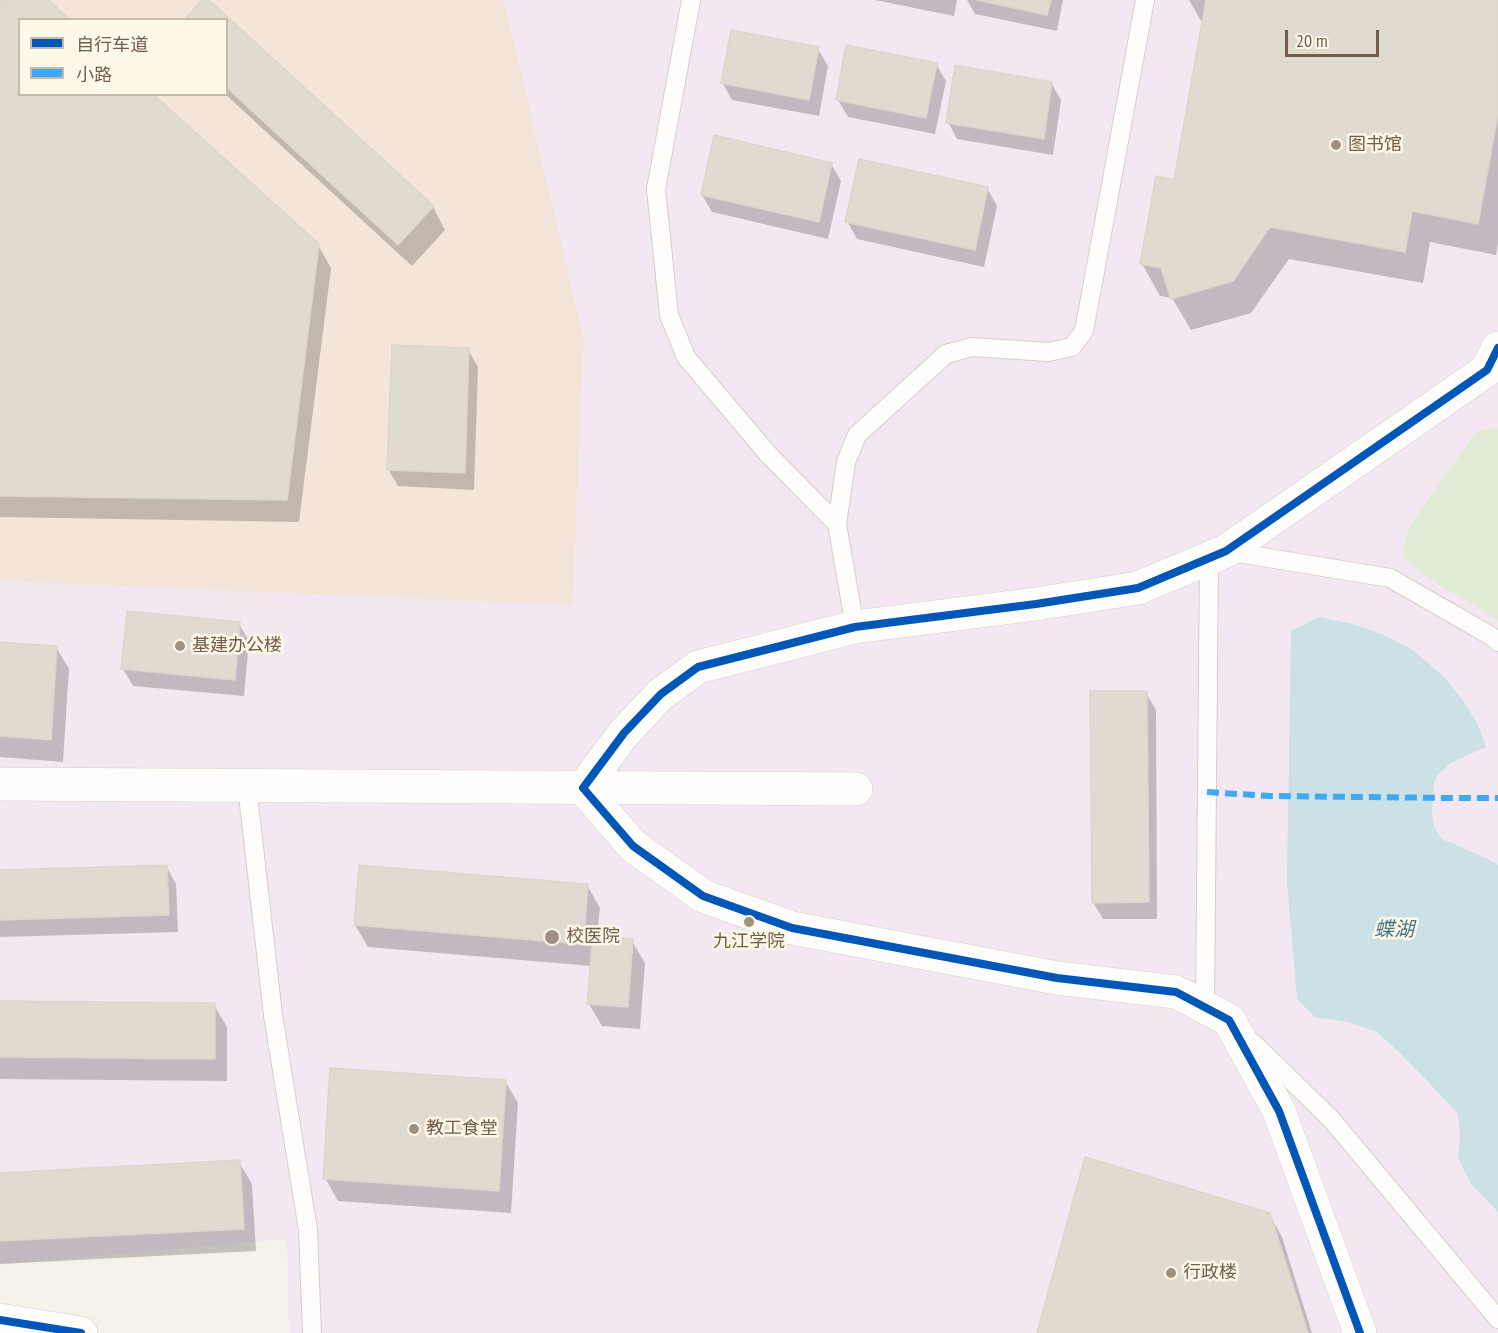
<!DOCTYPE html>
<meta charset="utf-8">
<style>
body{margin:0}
#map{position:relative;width:1498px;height:1333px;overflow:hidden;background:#f5f2e9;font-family:"PT Sans Narrow","Noto Sans SC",sans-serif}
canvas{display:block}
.legend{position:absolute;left:18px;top:18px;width:210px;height:78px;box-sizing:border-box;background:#fef8e9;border:2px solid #c6baa9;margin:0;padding:8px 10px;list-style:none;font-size:18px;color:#725c4a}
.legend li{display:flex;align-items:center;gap:12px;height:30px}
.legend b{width:30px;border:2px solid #c6baa9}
.scale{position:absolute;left:1285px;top:30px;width:94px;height:27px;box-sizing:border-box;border:3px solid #725c4a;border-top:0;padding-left:8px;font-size:18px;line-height:21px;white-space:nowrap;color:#725c4a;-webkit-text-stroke:4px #fef8e9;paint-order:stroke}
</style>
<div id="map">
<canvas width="1498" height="1333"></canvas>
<ul class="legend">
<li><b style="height:8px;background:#0057b8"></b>自行车道</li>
<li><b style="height:8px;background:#3fa9f5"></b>小路</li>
</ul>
<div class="scale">20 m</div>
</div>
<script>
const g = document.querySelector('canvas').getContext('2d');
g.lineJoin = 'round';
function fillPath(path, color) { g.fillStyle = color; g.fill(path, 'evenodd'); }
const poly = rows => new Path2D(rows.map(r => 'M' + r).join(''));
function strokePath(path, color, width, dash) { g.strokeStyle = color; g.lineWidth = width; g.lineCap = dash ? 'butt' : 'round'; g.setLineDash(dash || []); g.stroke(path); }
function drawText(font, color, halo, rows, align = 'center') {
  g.font = font + ' "PT Sans Narrow","Noto Sans SC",sans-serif'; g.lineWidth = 5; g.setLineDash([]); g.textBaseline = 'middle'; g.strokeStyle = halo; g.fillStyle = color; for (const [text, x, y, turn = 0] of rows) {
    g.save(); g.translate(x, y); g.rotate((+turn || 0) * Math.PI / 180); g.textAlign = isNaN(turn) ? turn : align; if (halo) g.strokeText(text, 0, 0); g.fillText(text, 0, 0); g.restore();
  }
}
fillPath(poly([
 [0,0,504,0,584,338,573,606,0,581],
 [20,20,226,20,226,94,20,94]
]), '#f3e5d9');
fillPath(poly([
 [504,0,1498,0,1498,1333,289,1333,287,1239,0,1265,0,581,573,605,584,338]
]), '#f3e8f1');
fillPath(poly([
 [1495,428,1498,429,1498,621,1481,609,1444,588,1417,569,1404,558,1404,546,1410,526,1476,432]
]), '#e0ecd4');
fillPath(poly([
 [1319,617,1357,625,1389,637,1413,650,1444,677,1462,699,1477,723,1486,747,1451,763,1438,774,1434,783,1432,815,1435,829,1442,839,1490,860,1498,865,1498,1212,1471,1184,1458,1158,1460,1136,1458,1114,1434,1088,1398,1051,1377,1032,1348,1022,1315,1017,1297,999,1287,882,1291,631]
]), '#cbe1e6');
fillPath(poly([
 [0,0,47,0,20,20,20,94,318,245,331,268,299,522,0,517],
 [204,0,207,0,433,207,445,230,412,266,225,94,226,94,226,20],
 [875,0,957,0,954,16],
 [967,0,1063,0,1057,31,975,14],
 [1189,0,1498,0,1498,242,1496,255,1430,242,1423,283,1289,259,1251,313,1191,330,1172,298,1160,296,1142,264,1175,182,1203,22,1201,21],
 [818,49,828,66,819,116,732,100,722,82],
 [936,64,946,81,935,134,848,117,838,100],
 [1051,83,1061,100,1053,155,957,139,948,122],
 [831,164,841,181,828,239,712,212,702,195],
 [987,188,997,206,984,267,857,239,847,221],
 [468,350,478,367,474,490,398,486,388,469],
 [239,624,249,641,244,696,133,686,123,669],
 [0,643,56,647,69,669,63,762,0,757],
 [1146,693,1156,710,1157,919,1103,919,1093,902],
 [166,866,176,884,178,932,0,937,0,872],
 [587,885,600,908,597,937,632,941,645,963,640,1029,602,1026,589,1004,592,966,368,947,355,925],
 [0,1002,214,1005,227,1027,227,1081,0,1079],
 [505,1081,518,1103,511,1213,338,1201,325,1178],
 [239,1162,252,1184,256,1251,0,1264,0,1174],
 [1269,1214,1282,1237,1312,1333,1038,1333]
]), '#0003');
const building = poly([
 [0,0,49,0,70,20,20,20,20,94,153,94,319,244,287,500,0,496,0,0],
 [202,0,209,0,434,206,398,245,226,87,226,20,184,20,202,0],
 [977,0,1051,0,1047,15,977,0],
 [1206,0,1498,0,1498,114,1478,224,1412,211,1405,252,1270,227,1233,281,1171,299,1161,268,1140,264,1156,176,1174,180,1206,0],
 [731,30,819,47,809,100,721,83,731,30],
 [846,45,937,63,926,118,836,100,846,45],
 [955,65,1052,82,1044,139,946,123,955,65],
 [714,135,832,163,819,222,701,195,714,135],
 [859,159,988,187,975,250,845,222,859,159],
 [392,345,469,348,465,473,387,470,392,345],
 [127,611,240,622,235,680,121,669,127,611],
 [0,642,57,646,51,740,0,736,0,642],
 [1090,691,1147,691,1149,902,1092,903,1090,691],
 [167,865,169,915,0,920,0,870,167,865],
 [359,865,588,884,584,935,633,939,628,1007,587,1004,592,945,354,925,359,865],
 [0,1001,215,1003,215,1059,0,1057,0,1001],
 [330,1068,506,1080,499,1191,323,1179,330,1068],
 [1085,1157,1270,1213,1308,1333,1037,1333,1085,1157],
 [240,1160,244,1229,0,1241,0,1173,240,1160]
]);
fillPath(building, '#e1dad1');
strokePath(building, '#ded5cb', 1.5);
const lane = poly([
 [691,0,656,189,669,315,686,357,768,454,837,524,855,627],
 [837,524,846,462,857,435,946,354,972,347,1048,352,1072,347,1084,331,1145,0],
 [1226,551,1390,578,1491,636,1498,642],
 [247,786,273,1015,308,1230,312,1333],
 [1205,1007,1209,559],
 [1252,1042,1331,1119,1498,1319]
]);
const street = poly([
 [0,784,856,789],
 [0,1320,81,1333],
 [1360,1333,1279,1111,1229,1020,1176,992,1057,978,792,928,703,896,633,846,583,788,624,733,661,694,698,667,855,627,1036,604,1138,588,1226,551,1487,370,1498,348]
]);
strokePath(lane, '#d4cfc7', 20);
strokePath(street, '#d4cfc7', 34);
strokePath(lane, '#fefdfc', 18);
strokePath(street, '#fefdfc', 33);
strokePath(poly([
 [1207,792,1270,796,1451,798,1498,798]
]), '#3fa9f5', 6, [12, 6]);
strokePath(poly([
 [0,1320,81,1333],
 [1360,1333,1279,1111,1229,1020,1176,992,1057,978,792,928,703,896,633,846,583,788,624,733,661,694,698,667,855,627,1036,604,1138,588,1226,551,1487,370,1498,348]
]), '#0057b8', 8);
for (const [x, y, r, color] of [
 [1336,145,6,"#a09082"],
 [180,646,6,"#a09082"],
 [749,922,6,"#a09082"],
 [552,937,8,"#a09082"],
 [414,1129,6,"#a09082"],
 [1171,1273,6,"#a09082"]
]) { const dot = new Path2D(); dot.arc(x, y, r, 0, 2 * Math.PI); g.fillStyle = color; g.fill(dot); strokePath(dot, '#fef8e9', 2); }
drawText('18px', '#725c4a', '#fef8e9', [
 ["图书馆",1348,145],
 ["基建办公楼",192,646],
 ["校医院",566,937],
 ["九江学院",749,942,"center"],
 ["教工食堂",426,1129],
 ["行政楼",1183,1273]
], 'left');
drawText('italic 20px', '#457485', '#fef8e9', [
 ["蝶湖",1394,930]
]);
</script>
